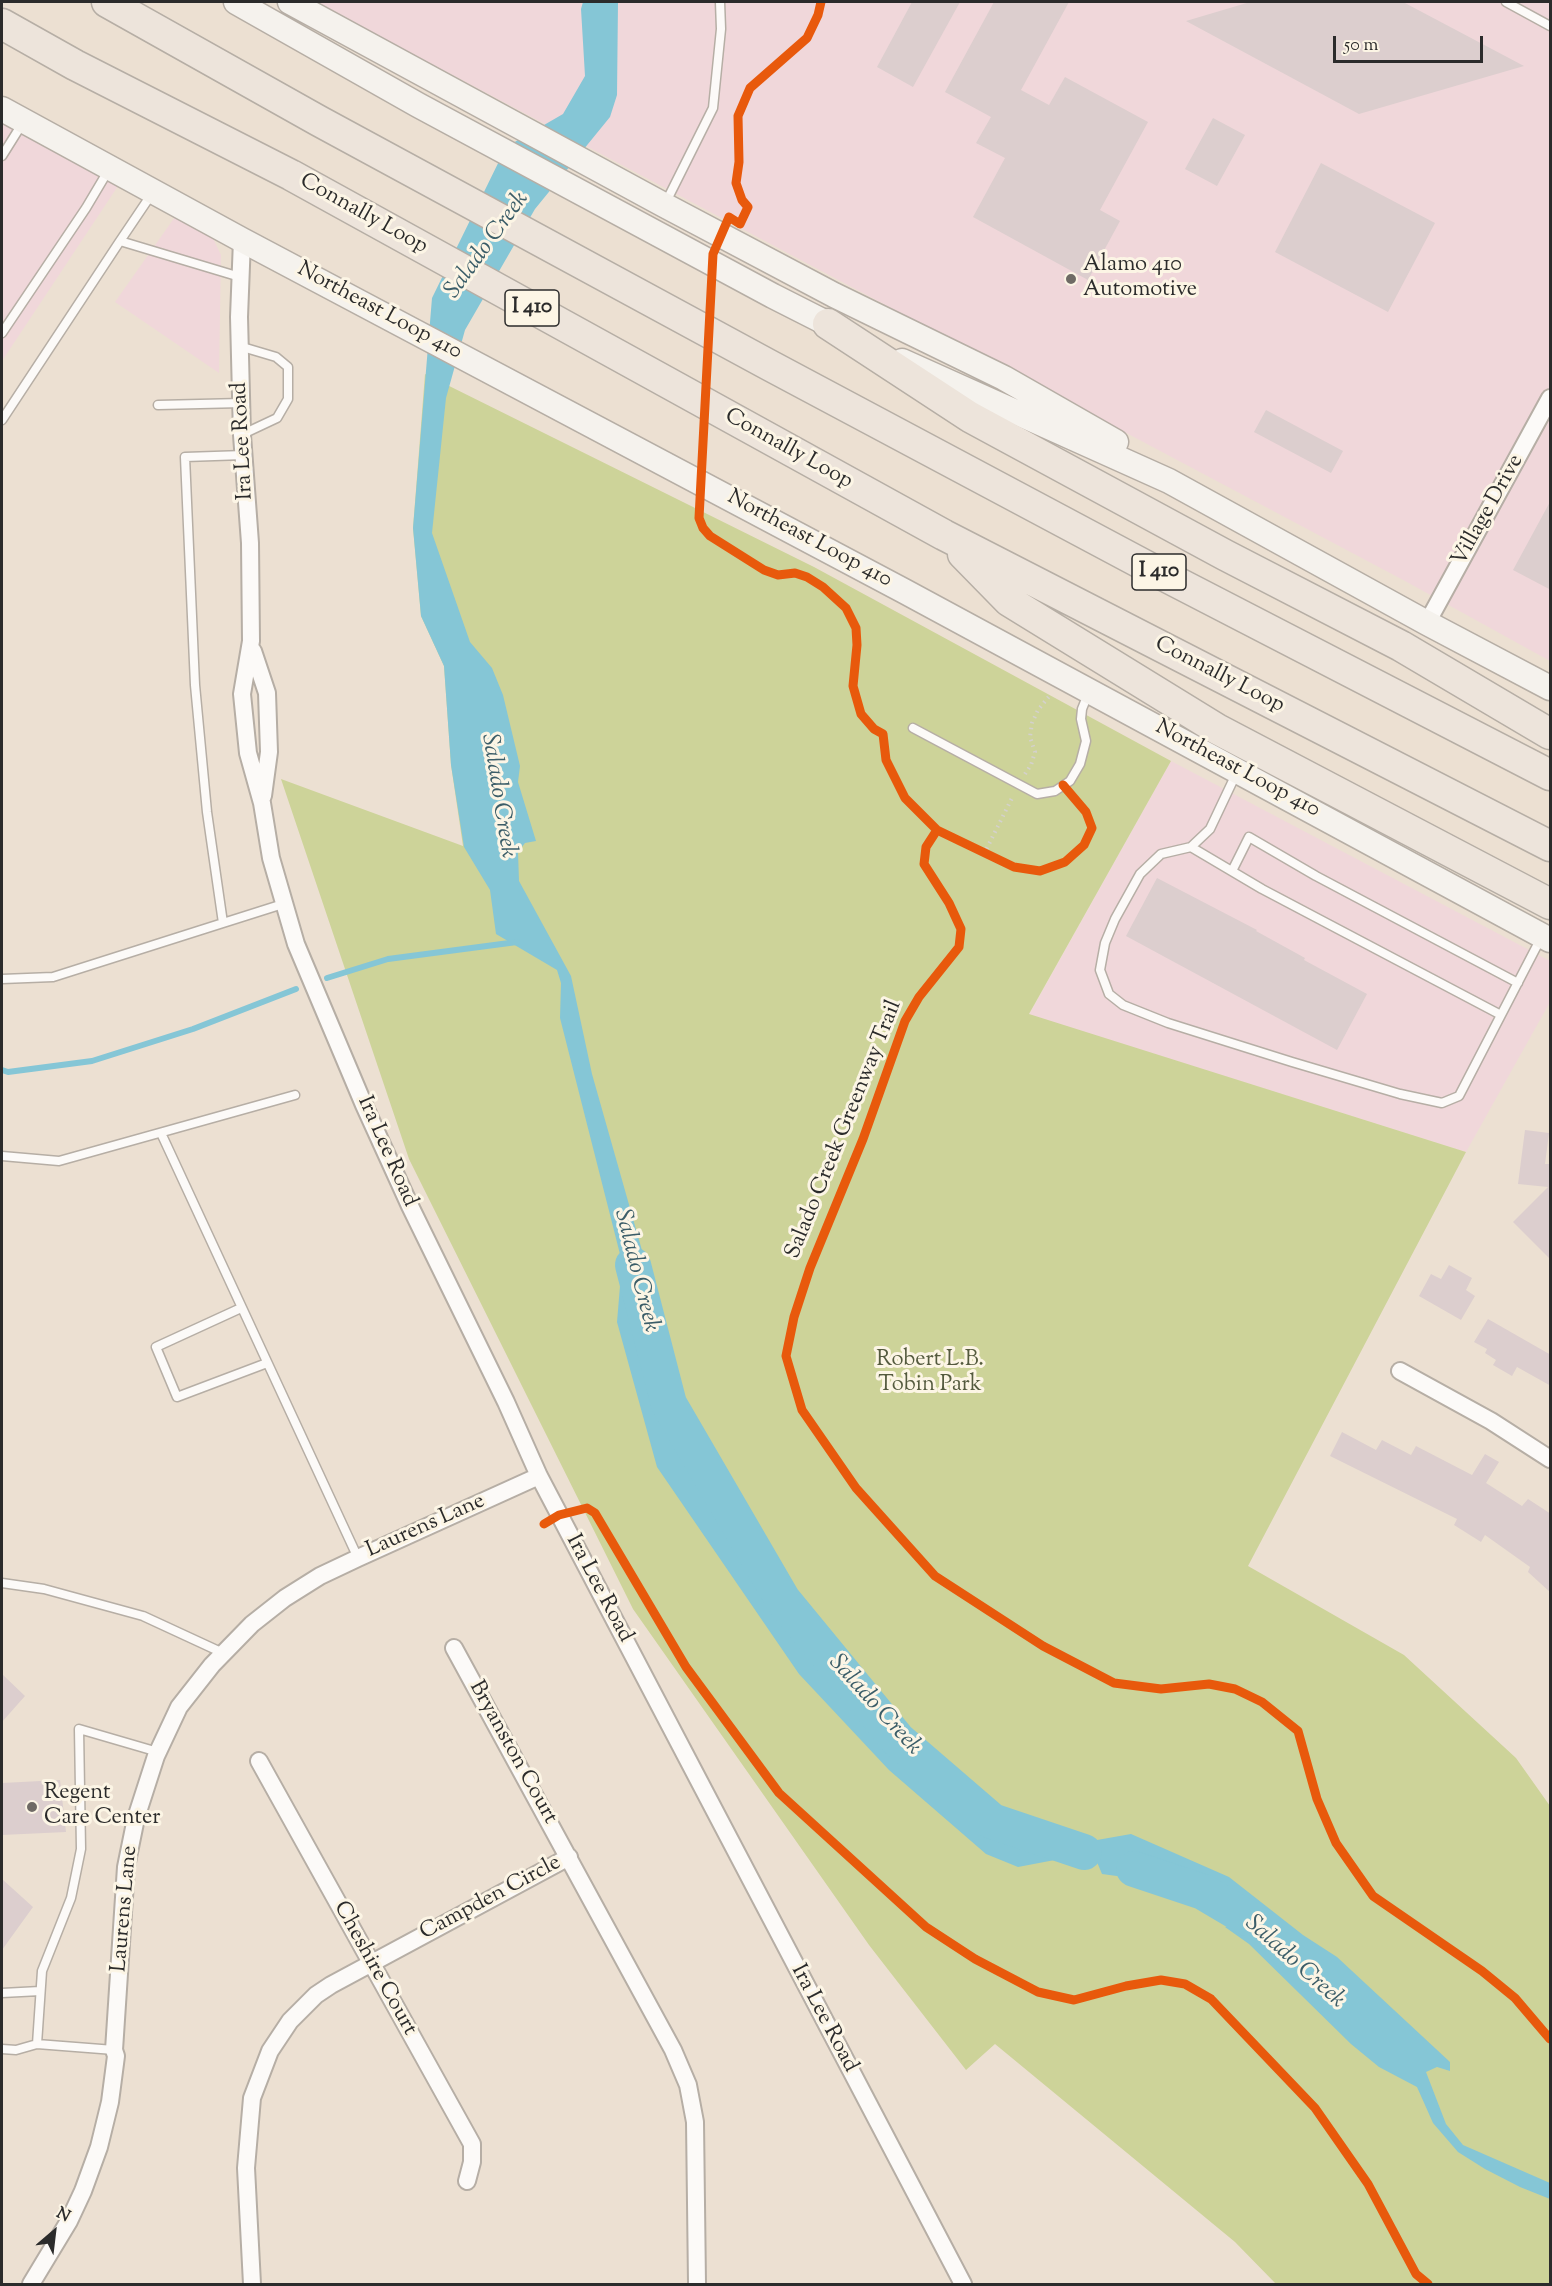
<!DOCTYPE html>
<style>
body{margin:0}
#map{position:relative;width:1552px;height:2286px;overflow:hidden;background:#ece0d2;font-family:"Sorts Mill Goudy",serif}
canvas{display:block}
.frame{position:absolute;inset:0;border:3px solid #2b2b2b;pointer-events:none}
.north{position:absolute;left:24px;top:2202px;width:60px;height:60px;-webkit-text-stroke:4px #fcf5e5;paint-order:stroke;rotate:28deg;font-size:16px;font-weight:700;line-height:24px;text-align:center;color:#2b2b2b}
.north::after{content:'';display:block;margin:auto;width:21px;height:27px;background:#2b2b2b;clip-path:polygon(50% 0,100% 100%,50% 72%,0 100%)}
.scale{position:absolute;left:1333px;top:36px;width:150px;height:27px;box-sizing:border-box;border:3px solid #2b2b2b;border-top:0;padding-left:8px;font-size:18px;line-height:21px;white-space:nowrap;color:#2b2b2b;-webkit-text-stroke:4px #fcf5e5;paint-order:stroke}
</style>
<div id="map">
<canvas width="1552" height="2286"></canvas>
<div class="frame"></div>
<div class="north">N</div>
<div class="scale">50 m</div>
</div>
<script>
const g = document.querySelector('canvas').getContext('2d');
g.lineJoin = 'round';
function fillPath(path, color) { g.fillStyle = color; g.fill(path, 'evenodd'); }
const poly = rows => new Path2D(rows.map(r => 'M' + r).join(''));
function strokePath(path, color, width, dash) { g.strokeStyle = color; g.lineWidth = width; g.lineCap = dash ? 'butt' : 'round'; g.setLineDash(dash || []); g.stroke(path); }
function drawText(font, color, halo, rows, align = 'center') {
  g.font = font + ' "Sorts Mill Goudy",serif'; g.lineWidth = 6; g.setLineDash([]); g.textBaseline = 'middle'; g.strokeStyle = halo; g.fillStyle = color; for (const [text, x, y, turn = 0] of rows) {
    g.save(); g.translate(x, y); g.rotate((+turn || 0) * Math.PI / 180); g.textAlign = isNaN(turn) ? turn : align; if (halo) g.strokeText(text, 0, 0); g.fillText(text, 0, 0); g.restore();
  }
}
fillPath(poly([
 [315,2,1550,2,1550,661,1405,581],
 [2,122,120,183,2,361],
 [177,214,209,230,221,255,219,373,115,302],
 [1171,761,1550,961,1550,1002,1466,1152,1029,1015]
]), '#f0d7da');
fillPath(poly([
 [425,374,814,567,1171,761,1029,1014,1466,1152,1248,1566,1404,1655,1516,1758,1550,1806,1550,2284,1276,2284,1235,2242,995,2044,966,2070,869,1945,633,1609,409,1159,281,779,463,846,451,765,444,666,421,616,413,528]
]), '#cdd399');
fillPath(poly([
 [583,2,618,2,617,95,610,117,535,209,465,330,446,398,432,533,470,642,492,668,503,695,520,766,518,782,536,841,525,843,518,852,519,881,571,976,592,1074,643,1254,648,1356,655,1386,696,1476,741,1546,785,1585,851,1692,881,1727,992,1831,1023,1843,1053,1831,1075,1831,1097,1840,1131,1834,1229,1877,1303,1935,1337,1957,1450,2062,1450,2071,1437,2067,1426,2072,1446,2124,1463,2145,1550,2183,1550,2199,1520,2187,1485,2169,1458,2152,1433,2123,1417,2087,1379,2067,1351,2044,1249,1944,1225,1927,1237,1924,1198,1887,1102,1874,1097,1862,1080,1867,1060,1859,1018,1867,986,1854,889,1770,799,1674,657,1467,617,1322,622,1262,560,1018,561,983,557,970,496,934,490,890,464,847,451,765,444,666,421,616,413,528,432,298,506,147,563,114,585,76,581,9]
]), '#85c6d6');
strokePath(poly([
 [327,978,388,959,517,942],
 [2,1070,8,1072,92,1061,193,1029,296,989]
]), '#85c6d6', 6);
strokePath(poly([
 [633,1265,669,1404,783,1600,898,1740,992,1821,1084,1852],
 [1134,1869,1203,1892,1247,1918]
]), '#85c6d6', 36);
fillPath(poly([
 [912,2,960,2,913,87,877,67],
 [994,2,1069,2,1021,90,1049,105,1065,77,1148,122,1100,210,1120,221,1088,280,973,217,1005,158,976,143,991,117,945,92],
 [1250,2,1403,2,1524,66,1359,114,1186,21],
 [1213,118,1245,135,1217,186,1185,169],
 [1321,163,1435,223,1388,312,1275,252],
 [1266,410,1343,451,1331,473,1254,432],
 [1551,500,1551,590,1513,570],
 [1157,878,1257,930,1256,931,1305,958,1304,960,1367,994,1337,1050,1126,936],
 [1525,1130,1549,1133,1545,1164,1551,1164,1551,1260,1513,1222,1548,1187,1518,1184],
 [1449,1265,1472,1278,1466,1290,1475,1296,1461,1320,1419,1296,1431,1274,1441,1279],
 [1488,1319,1551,1355,1551,1386,1517,1367,1512,1376,1493,1365,1496,1360,1485,1353,1487,1349,1474,1342],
 [1342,1432,1376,1450,1382,1440,1411,1455,1416,1446,1472,1475,1485,1454,1499,1462,1486,1483,1522,1506,1528,1499,1551,1514,1551,1593,1528,1572,1530,1567,1485,1535,1481,1542,1454,1525,1457,1519,1330,1456],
 [2,1674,25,1696,2,1722],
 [60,1780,66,1832,2,1835,2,1783],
 [2,1879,33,1907,2,1950]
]), '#dccece');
const lane = poly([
 [1506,2,1550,26],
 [2,156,22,124],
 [153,192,120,241,240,277],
 [666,202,713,108,721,29,720,2],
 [2,333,86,208,108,171],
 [239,346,276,357,288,367,288,399,277,418,243,434],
 [158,405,242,403],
 [2,420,120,241],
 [913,728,1037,794,1055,791,1070,781,1080,764,1086,741,1081,719,1082,709,1088,694],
 [1237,772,1210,829,1191,847,1161,854,1140,874,1115,919,1105,943,1100,970,1109,994,1123,1005,1168,1023,1292,1062,1400,1094,1442,1103,1459,1096,1542,936],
 [1191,847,1262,889,1501,1015],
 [1232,871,1249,837,1316,876,1518,983],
 [223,923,283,904],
 [2,979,53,977,223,923,207,812,195,685,185,457,244,455],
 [161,1133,358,1558],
 [2,1156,59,1161,295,1095],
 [241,1308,156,1347,177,1397,267,1363],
 [2,1583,44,1589,143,1616,223,1653],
 [2,1993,40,1991],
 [2,2049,16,2050,37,2044],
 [114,2050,37,2044,42,1971,71,1898,81,1849,79,1729,158,1752]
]);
const street = poly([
 [242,240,239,317,242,435,250,543,251,641,242,694,248,753,262,803,271,858,296,944,364,1105,410,1206,506,1402,539,1476,963,2284],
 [1427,623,1550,398],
 [253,651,267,693,269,752,263,796],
 [1400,1371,1491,1421,1550,1459],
 [454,1648,673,2050,688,2085,695,2122,697,2284],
 [259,1761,472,2144,472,2162,467,2181],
 [31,2284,69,2221,83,2191,99,2147,110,2102,116,2056,114,2050,126,1867,136,1818,156,1756,179,1707,212,1665,252,1624,285,1598,320,1576,358,1558,539,1476],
 [252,2284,246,2168,252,2098,270,2051,290,2021,316,1995,331,1985,569,1857]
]);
const secondary = poly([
 [236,2,418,105,773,296,844,332],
 [290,2,664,205,834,295,1004,378,1116,442],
 [2,109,242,240,904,591,1550,940],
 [902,361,1169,481,1427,623,1550,688]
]);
const highway = poly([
 [107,2,319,121,769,365,1161,574,1550,775],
 [2,24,75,65,291,175,944,535,1550,846],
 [828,324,970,417,1225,555,1401,646,1550,734],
 [963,554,1009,601,1217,729,1550,904]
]);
strokePath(lane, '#b6aea5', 11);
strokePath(street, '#b6aea5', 20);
strokePath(secondary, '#b6aea5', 27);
strokePath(highway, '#b6aea5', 33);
strokePath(poly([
 [1025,774,1031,765,1035,752,1030,737,1032,723,1038,710,1051,694],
 [984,854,1013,796]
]), '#d4d1cd', 4, [1.5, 4.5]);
strokePath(lane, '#fcfaf8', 8);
strokePath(street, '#fcfaf8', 16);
strokePath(secondary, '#f5f2ed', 24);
strokePath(highway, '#ede4db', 30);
strokePath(poly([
 [821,2,818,15,807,38,750,88,738,116,739,162,736,183,742,200,748,207,740,224,729,217,713,254,699,518,703,528,710,536,764,570,778,575,795,573,807,577,823,587,846,608,856,628,857,645,853,686,861,714,874,729,883,734,886,760,905,798,937,830,1014,867,1040,871,1065,862,1084,845,1092,828,1086,812,1063,785],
 [937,830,926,847,924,864,949,903,961,929,959,947,919,997,905,1021,863,1139,810,1268,794,1317,786,1356,802,1410,856,1488,935,1576,1043,1646,1114,1683,1161,1689,1209,1684,1235,1689,1262,1702,1298,1731,1317,1799,1336,1843,1373,1896,1482,1971,1515,1998,1550,2039],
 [544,1524,559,1515,587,1508,595,1513,686,1667,779,1793,926,1927,975,1959,1038,1992,1074,2000,1126,1986,1161,1980,1185,1984,1211,1999,1315,2108,1368,2184,1416,2274,1428,2284]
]), '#e8590c', 9);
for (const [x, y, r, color] of [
 [1071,279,6,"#6f6a65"],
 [32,1807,6,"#6f6a65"]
]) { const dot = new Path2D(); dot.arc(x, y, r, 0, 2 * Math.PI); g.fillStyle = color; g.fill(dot); strokePath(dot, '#fcf5e5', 2); }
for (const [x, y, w] of [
 [532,308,54],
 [1159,572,54]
]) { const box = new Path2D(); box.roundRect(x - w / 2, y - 18, w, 36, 4.5); g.fillStyle = '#fcf5e5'; g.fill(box); strokePath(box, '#2b2b2b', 1.5); }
drawText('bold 21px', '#2b2b2b', null, [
 ["I 410",532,308],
 ["I 410",1159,572]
]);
drawText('22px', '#2b2b2b', '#fcf5e5', [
 ["Connally Loop",363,215,29],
 ["Northeast Loop 410",379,312,28],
 ["Ira Lee Road",244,441,-93],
 ["Connally Loop",788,450,29],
 ["Village Drive",1489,511,-61],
 ["Northeast Loop 410",809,540,28],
 ["Connally Loop",1219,676,27],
 ["Northeast Loop 410",1237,770,28],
 ["Salado Creek Greenway Trail",845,1130,-68],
 ["Ira Lee Road",386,1152,66],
 ["Laurens Lane",426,1527,-24],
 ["Ira Lee Road",598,1589,62],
 ["Bryanston Court",512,1753,61],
 ["Campden Circle",491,1899,-28],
 ["Laurens Lane",126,1909,-85],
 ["Cheshire Court",374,1969,61],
 ["Ira Lee Road",823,2019,62]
]);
drawText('22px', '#2b2b2b', '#fcf5e5', [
 ["Alamo 410",1083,266],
 ["Automotive",1083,291],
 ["Regent",44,1794],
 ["Care Center",44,1819]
], 'left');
drawText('22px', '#545a3e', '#fcf5e5', [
 ["Robert L.B.",930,1361],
 ["Tobin Park",930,1386]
]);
drawText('italic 24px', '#3b5d68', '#fcf5e5', [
 ["Salado Creek",488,246,-54],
 ["Salado Creek",497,796,81],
 ["Salado Creek",635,1271,76],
 ["Salado Creek",874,1706,48],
 ["Salado Creek",1294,1963,42]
]);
</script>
